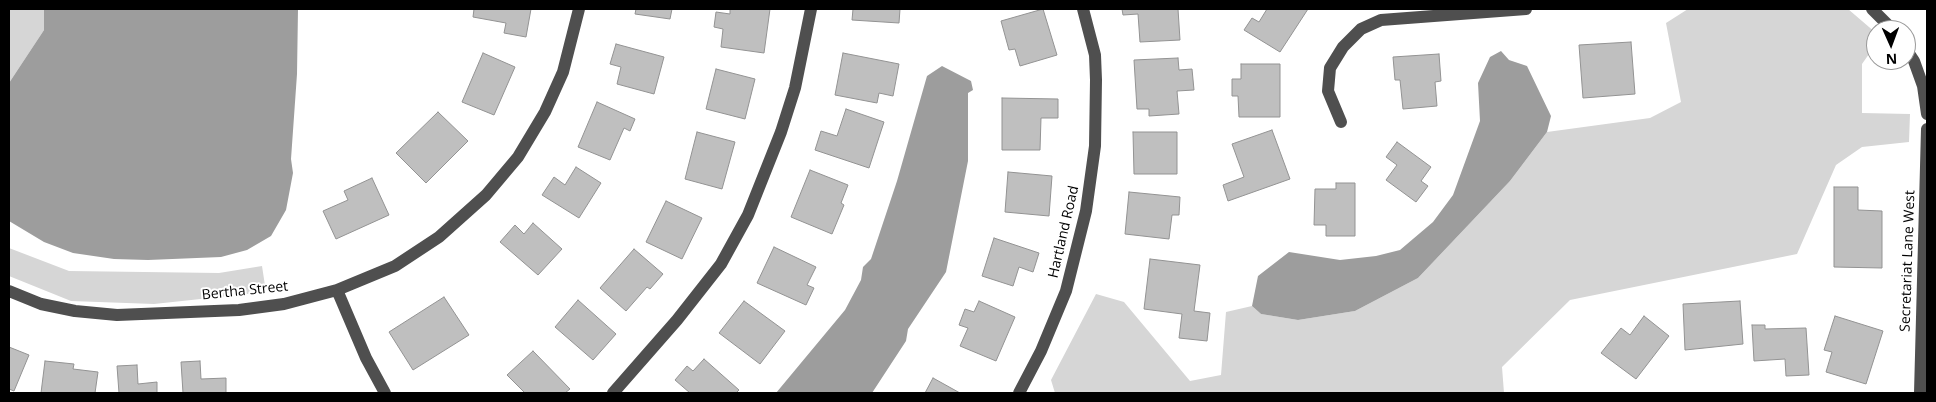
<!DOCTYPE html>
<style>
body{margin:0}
#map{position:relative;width:1936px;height:402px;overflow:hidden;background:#fff;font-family:"Open Sans",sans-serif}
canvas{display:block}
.frame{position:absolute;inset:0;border:10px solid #000;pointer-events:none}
.north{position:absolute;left:1866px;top:20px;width:50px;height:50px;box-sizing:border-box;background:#fff;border:1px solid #999;border-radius:50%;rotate:178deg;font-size:14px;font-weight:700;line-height:20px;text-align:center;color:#000}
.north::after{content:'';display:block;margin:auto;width:18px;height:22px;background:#000;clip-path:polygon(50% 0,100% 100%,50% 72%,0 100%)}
</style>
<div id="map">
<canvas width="1936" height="402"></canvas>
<div class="frame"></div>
<div class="north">N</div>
</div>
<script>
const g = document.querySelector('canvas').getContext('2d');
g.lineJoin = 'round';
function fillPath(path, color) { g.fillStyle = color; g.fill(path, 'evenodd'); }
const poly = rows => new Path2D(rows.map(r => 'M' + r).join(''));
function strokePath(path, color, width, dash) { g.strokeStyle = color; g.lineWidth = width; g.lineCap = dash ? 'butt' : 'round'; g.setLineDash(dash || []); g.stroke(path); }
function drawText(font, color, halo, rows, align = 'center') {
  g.font = font + ' "Open Sans",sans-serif'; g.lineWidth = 4; g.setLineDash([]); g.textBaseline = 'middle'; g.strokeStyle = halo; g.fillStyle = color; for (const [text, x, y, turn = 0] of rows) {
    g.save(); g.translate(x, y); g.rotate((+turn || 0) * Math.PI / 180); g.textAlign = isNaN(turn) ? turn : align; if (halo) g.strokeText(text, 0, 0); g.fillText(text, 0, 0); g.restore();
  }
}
fillPath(poly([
 [9,9,44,9,44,30,9,83],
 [1688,9,1848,9,1876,33,1876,44,1862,64,1862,113,1910,114,1909,142,1862,147,1836,165,1797,254,1570,300,1502,367,1504,393,1055,393,1051,380,1096,294,1124,302,1190,381,1221,375,1226,312,1252,306,1261,314,1298,320,1355,311,1418,278,1510,181,1547,132,1650,118,1681,102,1666,23],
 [9,248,69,271,219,273,262,266,266,292,154,304,71,301,9,276]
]), '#d6d6d6');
fillPath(poly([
 [44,9,298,9,297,74,291,159,293,173,286,210,271,236,247,250,221,257,148,260,114,259,73,253,44,242,9,221,9,83,44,30],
 [1501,51,1509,60,1527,66,1551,116,1547,132,1510,181,1418,278,1355,311,1298,320,1261,314,1252,306,1258,276,1289,252,1340,260,1376,256,1400,250,1433,222,1453,195,1480,121,1478,83,1490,57],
 [942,66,971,81,973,90,968,93,968,161,946,272,908,329,906,341,872,393,776,393,845,310,861,280,863,267,871,259,897,181,927,76]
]), '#9d9d9d');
const building = poly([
 [474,9,531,9,526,37,504,33,506,23,473,17,474,9],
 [636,9,672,9,670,19,635,14,636,9],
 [730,9,770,9,764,53,721,47,723,29,714,27,716,12,730,14,730,9],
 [853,9,900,9,899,23,852,20,853,9],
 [1043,9,1057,55,1020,66,1015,49,1009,50,1001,21,1043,9],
 [1122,9,1178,9,1180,40,1140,42,1138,14,1123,15,1122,9],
 [1267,9,1308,9,1280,52,1244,30,1252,18,1259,22,1267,9],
 [1631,42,1635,94,1583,98,1579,45,1631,42],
 [616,44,664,57,654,94,617,84,621,67,610,64,616,44],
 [483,53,515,67,494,115,462,102,483,53],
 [843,53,899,64,893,96,879,93,877,103,835,95,843,53],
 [1439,54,1441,81,1435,82,1437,106,1403,109,1400,80,1395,80,1393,57,1439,54],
 [1178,58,1179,70,1192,69,1194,90,1177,91,1179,114,1149,116,1149,109,1137,109,1134,60,1178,58],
 [1241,64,1280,64,1280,117,1239,117,1238,96,1232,96,1232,79,1241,79,1241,64],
 [716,69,755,79,745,119,706,109,716,69],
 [1002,98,1058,99,1058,118,1041,118,1040,150,1002,150,1002,98],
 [597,102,635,119,630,131,624,128,610,160,578,147,597,102],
 [846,109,884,122,869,168,815,150,821,131,837,136,846,109],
 [438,112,468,141,426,183,396,153,438,112],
 [1272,130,1290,179,1228,201,1223,185,1244,177,1232,144,1272,130],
 [697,132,735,142,722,189,685,179,697,132],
 [1133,132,1177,132,1177,174,1134,174,1133,132],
 [1397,142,1431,167,1421,181,1428,186,1416,202,1386,180,1397,165,1386,157,1397,142],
 [576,167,601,183,579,218,542,195,554,177,565,185,576,167],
 [810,170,848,185,841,203,844,205,832,234,791,217,810,170],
 [1008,172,1052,176,1049,216,1005,212,1008,172],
 [372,178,389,215,336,239,323,211,348,200,344,191,372,178],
 [1336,183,1355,183,1355,236,1326,236,1326,225,1314,225,1315,189,1336,189,1336,183],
 [1834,187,1858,187,1858,210,1882,211,1882,268,1834,267,1834,187],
 [1129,192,1180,197,1179,215,1172,215,1169,239,1125,234,1129,192],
 [666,201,702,218,682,259,646,242,666,201],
 [533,223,562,249,538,275,500,242,515,225,524,234,533,223],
 [994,238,1039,253,1033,272,1019,267,1013,286,982,276,994,238],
 [774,247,816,267,807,285,814,288,806,305,757,283,774,247],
 [634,249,663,274,650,289,647,287,626,311,600,288,634,249],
 [1150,259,1200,265,1194,311,1210,313,1207,341,1179,338,1182,314,1144,309,1150,259],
 [444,297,469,335,413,370,389,332,444,297],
 [578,300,616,334,593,360,555,327,578,300],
 [744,301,785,331,760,364,719,333,744,301],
 [979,301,1015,317,996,361,960,346,968,328,959,325,965,309,974,312,979,301],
 [1740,301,1743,344,1685,350,1683,304,1740,301],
 [1644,316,1669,336,1636,379,1601,353,1621,328,1630,335,1644,316],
 [1835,316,1883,331,1866,384,1826,372,1832,352,1824,350,1835,316],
 [1752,325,1765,325,1765,329,1806,328,1809,375,1786,376,1785,359,1754,361,1752,325],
 [9,347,29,355,14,391,9,389,9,347],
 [533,351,570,389,565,393,525,393,507,375,533,351],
 [704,359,739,390,736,393,690,393,675,380,687,366,693,371,704,359],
 [45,361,74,364,73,369,98,372,95,393,41,393,45,361],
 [200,361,201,379,226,378,226,393,183,393,181,362,200,361],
 [137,365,138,384,157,382,157,393,119,393,117,366,137,365],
 [933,378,960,393,925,393,933,378]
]);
fillPath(building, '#bfbfbf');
strokePath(building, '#939393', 1);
strokePath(poly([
 [1872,9,1893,30],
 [1906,49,1914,61,1923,86,1927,114],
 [1341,122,1328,91,1330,68,1343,47,1361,29,1381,20,1526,9],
 [337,290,366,358,385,393],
 [9,291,41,304,75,311,117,315,239,310,284,304,337,290,395,266,439,237,486,195,518,157,545,112,563,72,579,9],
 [613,393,677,320,721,264,748,215,781,132,795,88,811,9],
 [1019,393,1041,351,1066,291,1086,211,1095,146,1096,80,1095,55,1083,9],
 [1920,393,1927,129]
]), '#4f4f4f', 12);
drawText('14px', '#000', '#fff', [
 ["Hartland Road",1064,232,-77],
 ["Secretariat Lane West",1908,261,-88],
 ["Bertha Street",245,291,-6]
]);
</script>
